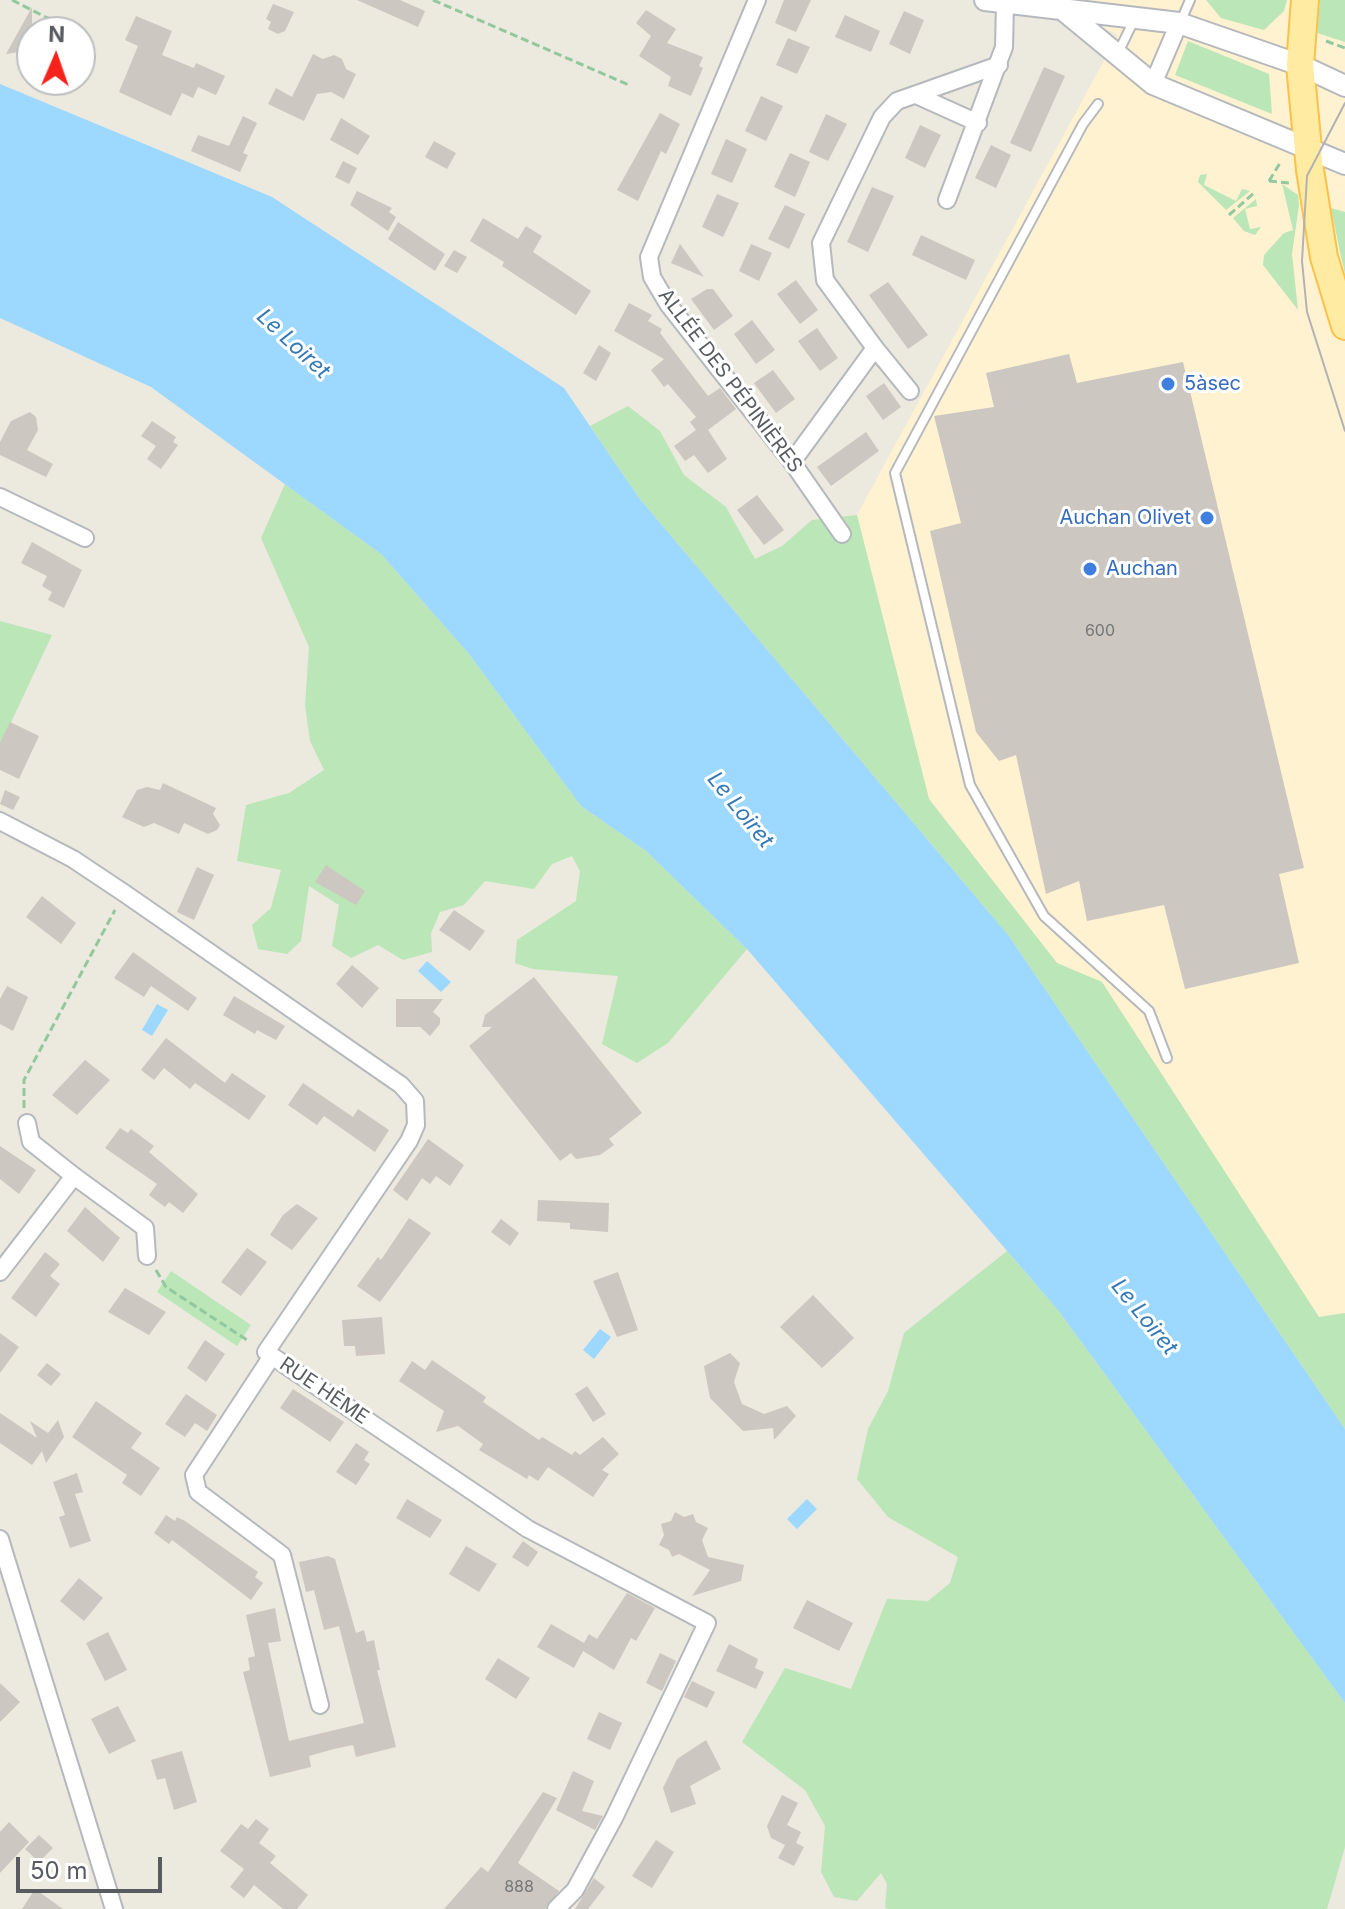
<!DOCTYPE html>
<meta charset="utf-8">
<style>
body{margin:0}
#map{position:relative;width:1345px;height:1909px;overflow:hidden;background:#ece9de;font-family:Inter,sans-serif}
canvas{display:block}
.north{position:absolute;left:16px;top:16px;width:80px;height:80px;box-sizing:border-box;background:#fff;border:2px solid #bcbec0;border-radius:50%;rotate:2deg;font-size:22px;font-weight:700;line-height:32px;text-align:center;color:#585c61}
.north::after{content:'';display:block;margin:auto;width:28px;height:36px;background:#f5231c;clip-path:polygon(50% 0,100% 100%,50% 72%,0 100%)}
.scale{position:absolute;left:16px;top:1857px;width:146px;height:36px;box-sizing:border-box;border:4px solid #585c61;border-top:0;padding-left:10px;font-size:24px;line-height:28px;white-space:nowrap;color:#585c61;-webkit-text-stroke:6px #fff;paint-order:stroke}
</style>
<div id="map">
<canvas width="1345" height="1909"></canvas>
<div class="north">N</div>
<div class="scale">50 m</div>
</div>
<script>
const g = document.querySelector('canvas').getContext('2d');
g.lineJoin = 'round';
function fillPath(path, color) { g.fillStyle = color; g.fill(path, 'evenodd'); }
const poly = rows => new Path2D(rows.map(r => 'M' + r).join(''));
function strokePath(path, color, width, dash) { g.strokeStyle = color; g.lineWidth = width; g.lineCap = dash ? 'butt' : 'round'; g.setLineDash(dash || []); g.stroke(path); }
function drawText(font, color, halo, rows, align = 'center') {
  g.font = font + ' Inter,sans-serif'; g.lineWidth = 6; g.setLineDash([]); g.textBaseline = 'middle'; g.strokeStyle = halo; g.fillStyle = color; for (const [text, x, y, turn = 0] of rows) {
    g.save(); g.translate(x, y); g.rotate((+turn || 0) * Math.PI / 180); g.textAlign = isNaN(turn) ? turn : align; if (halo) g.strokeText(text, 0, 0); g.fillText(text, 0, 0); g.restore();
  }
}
fillPath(poly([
 [1049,0,1345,0,1345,1313,1319,1317,1102,982,1057,963,929,799,857,515,1118,35]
]), '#fff2d1');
fillPath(poly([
 [1206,0,1287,0,1284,11,1264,30,1221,18],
 [1320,0,1345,0,1345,42,1317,33],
 [1188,41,1269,74,1272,114,1175,75],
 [1207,174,1204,185,1236,201,1242,189,1250,191,1226,210,1198,182,1200,175],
 [1282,184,1298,195,1299,205,1292,254,1298,310,1263,265,1264,255,1284,233,1293,230],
 [1256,199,1257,206,1245,209,1250,229,1261,227,1255,235,1244,231,1233,218],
 [1331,208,1345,212,1345,274,1340,252],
 [628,406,660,431,684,475,726,507,755,559,782,546,812,520,857,515,929,799,1057,963,1102,982,1319,1317,1345,1313,1345,1429,1008,935,639,498,590,426],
 [285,484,381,554,469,654,581,806,646,851,747,949,668,1043,637,1063,602,1044,618,976,533,969,515,963,517,940,576,901,580,871,572,856,552,864,534,889,485,881,464,905,440,912,431,933,432,952,403,960,378,945,351,958,332,946,339,905,309,886,301,941,287,954,258,949,252,925,271,908,281,870,237,861,246,805,289,793,324,770,310,741,305,705,309,647,261,538],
 [0,621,52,635,0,746],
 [1007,1251,1058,1310,1345,1703,1345,1847,1327,1909,888,1909,885,1907,887,1884,881,1873,857,1901,834,1897,821,1872,825,1826,805,1790,742,1742,785,1668,851,1689,887,1599,928,1601,950,1583,958,1557,888,1517,857,1479,868,1429,888,1391,904,1333],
 [171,1271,251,1325,237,1346,157,1292]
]), '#bae6b8');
fillPath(poly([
 [0,84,272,197,564,388,639,498,1008,935,1345,1429,1345,1703,1058,1310,747,949,646,851,581,806,469,654,381,554,151,387,0,318],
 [427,961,451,982,441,992,418,971],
 [157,1004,168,1010,152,1036,142,1030],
 [600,1329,611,1337,594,1359,583,1350],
 [807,1499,817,1509,797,1529,787,1519]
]), '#9cd8ff');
fillPath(poly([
 [357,0,400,0,425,11,418,27],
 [784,0,811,0,796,32,775,23],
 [273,4,294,12,285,31,278,34,268,29,271,22,266,19],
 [32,7,32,50,6,54],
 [646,10,676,29,667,43,703,57,699,66,703,68,691,96,668,86,671,77,639,56,651,36,636,23],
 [904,11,924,20,910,54,889,44],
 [845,15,880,31,871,52,835,37],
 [136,16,172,31,162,55,194,68,196,63,225,76,216,95,198,87,193,98,182,93,171,116,119,92,138,46,125,40],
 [788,38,810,47,797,74,776,65],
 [313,54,323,59,334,55,342,59,346,69,356,74,344,99,331,92,317,94,304,121,268,104,276,88,292,97],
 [1044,67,1065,76,1031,152,1010,143],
 [761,96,783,106,766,141,745,131],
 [660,113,680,124,666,154,661,151,638,201,617,190],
 [826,114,847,124,828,161,809,152],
 [243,116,257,123,243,153,248,155,240,172,191,151,198,135,229,146],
 [341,118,370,136,358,155,330,140],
 [920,125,941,135,925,168,905,158],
 [726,139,747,149,732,183,711,174],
 [434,141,456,153,447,169,425,157],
 [991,145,1011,155,996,188,975,178],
 [790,153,810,162,795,197,774,187],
 [343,161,357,168,349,184,335,177],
 [872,187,894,196,868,252,847,242],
 [357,191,392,208,389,212,396,217,388,231,350,205],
 [717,194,739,203,723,237,702,227],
 [785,205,805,214,789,249,768,239],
 [483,218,518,239,526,226,542,236,533,252,591,291,576,315,502,266,504,262,470,241],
 [398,222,445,254,435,271,388,239],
 [921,235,975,260,966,280,912,255],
 [680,244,704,277,671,263],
 [751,244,772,253,759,281,739,271],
 [454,250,467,257,457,273,444,266],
 [796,280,818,310,800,324,777,294],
 [888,282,928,335,908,349,869,295],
 [707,289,713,289,733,316,714,330,691,299],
 [629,303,652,315,648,321,662,329,660,333,708,396,720,388,736,409,708,430,727,459,708,473,694,455,685,461,674,446,696,430,690,422,696,417,668,384,664,387,651,370,664,359,614,331],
 [752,320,775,350,756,364,734,334],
 [817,328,838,358,820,371,798,341],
 [599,345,611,353,596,381,583,373],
 [1069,354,1077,383,1183,362,1304,868,1279,874,1299,963,1185,989,1164,905,1087,921,1079,881,1046,894,1016,755,999,761,976,732,930,531,961,523,934,416,994,407,986,373],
 [773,370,795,399,776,413,754,383],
 [884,383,901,407,883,420,866,396],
 [30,412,36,417,38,430,27,450,53,464,46,477,0,455,0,442,11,421],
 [152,421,176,437,173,442,178,445,161,469,147,459,156,446,141,436],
 [866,432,879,451,831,486,817,467],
 [757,495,784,530,764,545,737,510],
 [32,542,82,570,64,608,48,600,52,592,42,586,47,576,21,563],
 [10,722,39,736,19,779,0,770,0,743],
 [163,783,216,808,213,814,220,825,217,830,208,834,184,823,179,834,154,823,144,827,122,817,137,790,147,787,160,790],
 [5,790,20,797,13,810,0,804],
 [326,865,365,891,356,905,315,882],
 [197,867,214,875,194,920,177,912],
 [42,896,76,923,61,944,26,917],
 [454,910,485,931,470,951,439,930],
 [133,952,197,998,188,1011,151,986,144,997,114,978],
 [352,965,379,988,362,1008,336,984],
 [534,977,642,1113,609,1139,614,1145,600,1155,576,1159,571,1153,560,1161,469,1046,492,1027,482,1027,485,1015],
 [7,986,28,997,13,1031,0,1024,0,999],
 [234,996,285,1026,276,1040,257,1030,255,1034,223,1015],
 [396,999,443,999,433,1012,440,1018,440,1024,430,1036,420,1027,396,1027],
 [166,1038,225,1083,232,1073,266,1096,249,1120,195,1083,190,1089,164,1068,154,1080,141,1070],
 [85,1060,110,1080,77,1115,52,1095],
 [303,1083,353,1117,358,1109,389,1130,375,1152,324,1116,317,1125,288,1105],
 [120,1128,128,1133,131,1129,154,1146,149,1152,198,1194,183,1213,169,1202,165,1207,149,1195,157,1184,105,1148],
 [428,1139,464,1165,450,1186,436,1176,430,1184,422,1178,407,1201,393,1190],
 [0,1146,36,1170,19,1194,0,1179],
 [538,1200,609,1203,608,1232,570,1229,570,1223,537,1221],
 [297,1204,318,1218,292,1250,270,1235,283,1215],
 [85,1207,120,1238,103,1262,67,1231],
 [409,1218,431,1233,380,1302,357,1286,378,1257,381,1260],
 [501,1219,519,1233,510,1246,491,1232],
 [247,1248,267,1262,241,1296,221,1282],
 [45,1252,60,1264,50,1276,60,1284,36,1317,11,1298],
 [618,1272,638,1330,617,1337,593,1281],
 [125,1288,166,1312,149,1335,108,1312],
 [813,1295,854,1338,822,1368,780,1327],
 [382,1317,385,1354,356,1356,355,1346,344,1346,342,1320],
 [0,1333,19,1347,0,1373],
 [205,1340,225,1354,206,1382,187,1368],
 [730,1353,740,1363,734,1382,742,1404,764,1414,787,1406,796,1416,774,1440,773,1428,743,1431,710,1398,704,1366],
 [432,1360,486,1397,483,1402,539,1440,542,1437,572,1455,575,1451,580,1455,603,1437,619,1454,602,1470,609,1474,593,1497,548,1467,538,1481,529,1475,527,1479,479,1450,483,1444,458,1426,436,1432,444,1411,399,1381,412,1361,425,1370],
 [47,1363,61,1374,51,1386,37,1375],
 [587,1386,606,1414,593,1422,575,1394],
 [293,1389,344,1422,330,1442,280,1408],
 [186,1394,217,1415,207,1431,195,1423,185,1437,165,1424],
 [96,1401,142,1433,131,1448,160,1468,141,1496,122,1483,127,1475,72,1437],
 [0,1413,37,1438,30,1421,48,1433,58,1420,64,1437,46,1463,42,1451,32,1465,0,1443],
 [356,1443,369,1452,364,1460,370,1464,356,1485,336,1472],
 [77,1473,83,1492,75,1494,91,1541,70,1548,59,1517,65,1515,53,1482],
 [407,1499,442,1520,430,1538,396,1518],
 [675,1512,684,1517,693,1514,696,1522,708,1528,702,1540,708,1557,744,1565,741,1581,692,1596,710,1570,679,1554,672,1557,669,1550,659,1545,664,1535,661,1524,671,1521],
 [166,1515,175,1521,177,1517,185,1521,258,1572,255,1577,263,1583,251,1600,172,1540,169,1544,154,1533],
 [523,1541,538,1552,528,1567,512,1557],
 [466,1546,497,1564,479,1592,449,1574],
 [328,1556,335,1559,356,1633,364,1630,367,1642,374,1640,380,1670,377,1670,396,1747,356,1757,353,1745,334,1749,309,1756,311,1767,270,1777,243,1672,250,1670,248,1658,255,1656,246,1615,275,1608,281,1641,268,1643,289,1741,364,1723,339,1626,324,1630,314,1590,306,1592,299,1562],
 [79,1578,103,1598,84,1621,60,1601],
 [627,1593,655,1608,636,1641,631,1638,614,1670,583,1651,574,1668,537,1647,551,1624,584,1643,589,1634,597,1639],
 [807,1600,853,1623,839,1651,793,1628],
 [108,1632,127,1670,105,1681,86,1643],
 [729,1644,758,1659,755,1668,764,1672,756,1689,716,1671],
 [660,1653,676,1661,662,1691,646,1683],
 [498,1658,530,1678,516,1699,485,1679],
 [692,1681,715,1692,707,1708,684,1697],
 [0,1683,20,1702,0,1722],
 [118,1706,136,1741,109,1754,91,1719],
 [599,1712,622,1723,610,1750,587,1739],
 [706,1740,721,1769,690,1786,696,1804,671,1813,663,1788,677,1759],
 [182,1751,197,1802,174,1810,165,1778,157,1780,151,1760],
 [573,1771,594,1781,582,1811,603,1816,595,1830,556,1810],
 [543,1792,557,1798,518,1863,559,1891,545,1909,444,1909,481,1867,488,1872],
 [782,1795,798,1803,787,1825,801,1832,796,1843,804,1847,794,1866,778,1858,785,1845,771,1838,767,1826],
 [256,1819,269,1829,259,1843,276,1856,270,1863,308,1895,297,1909,283,1909,254,1885,244,1898,230,1887,244,1869,220,1851,241,1824,248,1829],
 [9,1822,29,1842,0,1873,0,1832],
 [39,1835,53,1848,39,1862,25,1849],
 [656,1840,674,1852,652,1888,632,1876],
 [594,1878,605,1887,588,1909,575,1909],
 [35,1889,63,1909,22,1909]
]), '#ccc7c0');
const service = poly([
 [1180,23,1190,0],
 [1117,55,1134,20],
 [1098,104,1083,124,895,473,970,785,1044,916,1149,1011,1167,1058]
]);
const minor = poly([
 [757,0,649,257,652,277,668,304,792,462,842,534],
 [1153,84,1179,23],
 [916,95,978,123],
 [947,200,1004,47,1005,4],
 [875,348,910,391],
 [792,462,875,348,825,280,821,243,882,117,897,101,999,65],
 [0,497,85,538],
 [0,821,73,859,124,893,401,1085,415,1101,416,1125,409,1141,266,1352,528,1529,707,1623,614,1818,575,1890,556,1909],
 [74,1176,145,1228,147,1256],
 [0,1272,74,1176,31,1142,27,1123],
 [272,1356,194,1475,198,1492,282,1555,320,1705],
 [0,1539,114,1909]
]);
const tertiary = poly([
 [985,0,1179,23,1300,65,1345,86],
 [1062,9,1153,84,1345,164]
]);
const primary = poly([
 [1305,0,1300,65,1310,170,1324,257,1345,326]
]);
strokePath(service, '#b5b8bd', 12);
strokePath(minor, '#b5b8bd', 20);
strokePath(tertiary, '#b5b8bd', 24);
strokePath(primary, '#fbc149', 30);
strokePath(poly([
 [12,0,73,31],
 [433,0,629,85],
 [1326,41,1345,48],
 [1269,181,1289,183],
 [1269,181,1280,163],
 [1229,215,1254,193],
 [24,1108,24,1080,115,910],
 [156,1270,166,1287,250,1342]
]), '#91c89e', 3, [8, 4]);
strokePath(service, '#fff', 8);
strokePath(minor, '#fff', 16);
strokePath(tertiary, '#fff', 20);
strokePath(primary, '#ffeba1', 26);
strokePath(poly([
 [1345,103,1307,176,1302,261,1307,312,1345,431]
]), '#b1b2b2', 2);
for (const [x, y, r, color] of [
 [1168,384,8,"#3f7fe0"],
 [1207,518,8,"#3f7fe0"],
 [1090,569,8,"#3f7fe0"]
]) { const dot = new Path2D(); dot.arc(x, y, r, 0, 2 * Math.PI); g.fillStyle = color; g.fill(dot); strokePath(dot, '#fff', 3); }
drawText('16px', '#757779', null, [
 ["600",1100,631],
 ["888",519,1887]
]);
drawText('20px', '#585c61', '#fff', [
 ["ALLÉE DES PÉPINIÈRES",730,381,53],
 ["RUE HÈME",324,1391,34]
]);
drawText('20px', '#366cbe', '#fff', [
 ["5àsec",1184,384],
 ["Auchan Olivet",1191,518,"right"],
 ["Auchan",1106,569]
], 'left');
drawText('italic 22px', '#3379b8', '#fff', [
 ["Le Loiret",293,344,43],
 ["Le Loiret",740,810,51],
 ["Le Loiret",1144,1317,51]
]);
</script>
